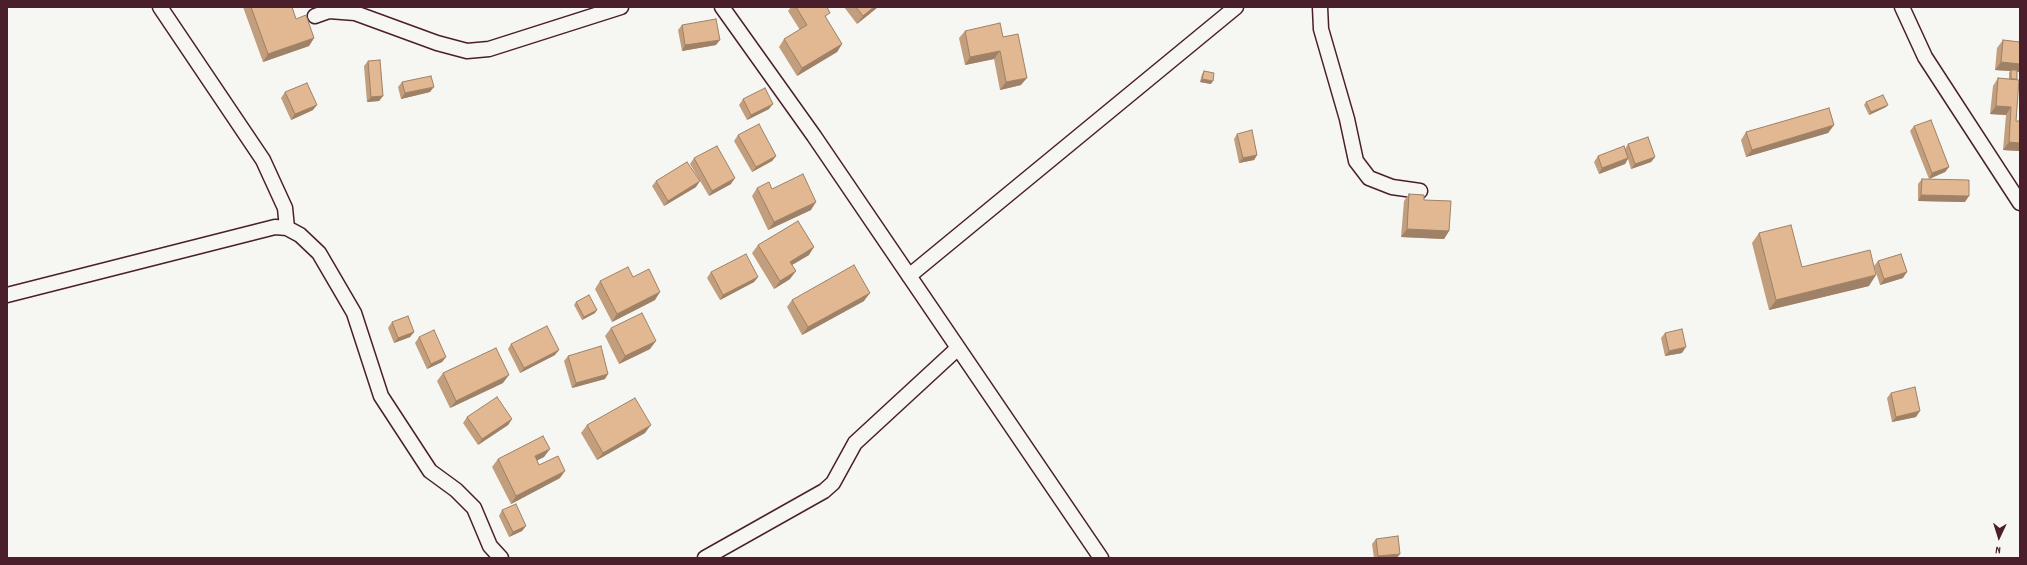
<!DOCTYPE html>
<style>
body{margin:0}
#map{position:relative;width:2027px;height:565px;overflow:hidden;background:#f6f6f2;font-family:Dekko,sans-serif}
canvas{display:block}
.frame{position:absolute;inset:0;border:8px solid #4a1f2b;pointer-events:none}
.north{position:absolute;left:1979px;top:517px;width:40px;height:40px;-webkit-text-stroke:3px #f6f6f2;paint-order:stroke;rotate:184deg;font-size:11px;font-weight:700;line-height:16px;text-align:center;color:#4a1f2b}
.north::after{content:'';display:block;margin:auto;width:14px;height:18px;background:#4a1f2b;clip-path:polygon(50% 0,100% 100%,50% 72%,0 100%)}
</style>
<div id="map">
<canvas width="2027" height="565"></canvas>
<div class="frame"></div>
<div class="north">N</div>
</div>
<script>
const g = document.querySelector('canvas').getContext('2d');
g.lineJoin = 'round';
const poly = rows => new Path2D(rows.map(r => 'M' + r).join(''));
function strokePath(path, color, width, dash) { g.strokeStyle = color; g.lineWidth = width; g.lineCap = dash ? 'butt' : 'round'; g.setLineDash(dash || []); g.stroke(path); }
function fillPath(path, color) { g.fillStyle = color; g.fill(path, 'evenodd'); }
const minor = poly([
 [160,7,263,160,285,208,287,228],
 [722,7,814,136,1101,558],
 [1320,7,1321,29,1347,119,1356,161,1369,178,1392,187,1420,191],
 [1902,7,1925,57,2020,203],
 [315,16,329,11,355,13,437,43,467,51,489,49,621,7],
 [909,276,1236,7],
 [7,295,275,227,287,228,300,235,319,253,354,313,381,396,430,471,456,490,474,508,490,546,501,558],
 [705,558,824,491,833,483,855,443,958,348]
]);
strokePath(minor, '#4a1f2b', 17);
strokePath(minor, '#f6f6f2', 14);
fillPath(poly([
 [243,7,292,7,296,19,314,38,309,46,263,62],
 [791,7,827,7,826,18,842,44,837,52,797,76,779,47,784,39,800,30,788,11],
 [844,7,878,7,857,24],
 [682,25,716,45,682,51,678,30],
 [965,31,1003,37,1021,85,1000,90,994,59,965,65,959,38],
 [2003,40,2020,42,2020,72,2017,72,2016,121,2020,121,2020,151,2003,150,2006,115,1990,114,1993,86,1998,78,2009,79,2009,73,2010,71,1995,70,1997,48],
 [368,61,383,96,379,101,367,102,364,66],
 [1204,71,1211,84,1200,82,1202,74],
 [402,82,430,92,401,99,398,87],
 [285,92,313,110,291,120,281,98],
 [743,99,769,109,747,120,739,105],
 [1866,102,1886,107,1869,115,1864,105],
 [1834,125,1828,133,1746,157,1741,140,1746,132],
 [1914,126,1949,167,1945,172,1929,179,1910,131],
 [1237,134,1257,155,1254,160,1239,163,1234,139],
 [738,135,776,156,772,161,752,172,734,141],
 [1628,144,1655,157,1651,162,1631,169,1628,159,1625,164,1599,174,1594,162,1598,156,1625,149],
 [694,158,731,184,709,196,690,164],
 [1922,179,1965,202,1918,201,1918,184],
 [656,181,696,187,664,206,652,186],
 [757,188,772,189,811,210,768,230,752,196],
 [1409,194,1424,200,1449,231,1444,239,1401,237,1404,201],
 [1759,233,1802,267,1869,286,1769,310,1752,243],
 [758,245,809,255,792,265,790,279,774,289,752,253],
 [1878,261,1903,278,1880,285,1874,266],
 [711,272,758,277,754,282,720,300,707,278],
 [633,277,655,300,612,322,595,289,600,281],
 [792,300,864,301,802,335,787,307],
 [576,302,595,313,582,320,574,305],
 [392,322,414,332,410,337,394,343,388,328],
 [611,328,650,349,619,364,605,336],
 [1665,333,1682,353,1665,356,1661,338],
 [419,337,446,357,442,362,427,369,415,343],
 [511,344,555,355,520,373,508,349],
 [568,356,605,379,572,388,564,361],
 [443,373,503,383,450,408,437,381],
 [1891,393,1916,417,1892,422,1887,398],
 [467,417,512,419,508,425,478,445,463,423],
 [587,425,645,433,597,460,581,433],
 [544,457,537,460,539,465,560,478,511,504,492,467,498,459],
 [502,510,526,526,522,531,509,537,499,516],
 [1376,539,1397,558,1374,558,1372,544]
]), '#c29e7d');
fillPath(poly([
 [874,7,878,7,857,24,863,16],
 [314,38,309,46,263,62,268,54],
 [720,40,716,45,682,51,685,45],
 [842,44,837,52,797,76,802,68],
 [1000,51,994,59,965,65,970,57],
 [2001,62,2020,64,2020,72,2011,72,2011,70,2010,71,1995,70],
 [1027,78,1021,85,1000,90,1006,82],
 [1202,79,1213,81,1211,84,1200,82],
 [434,87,430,92,401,99,405,93],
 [383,96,379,101,367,102,371,97],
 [773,104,769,109,747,120,751,115],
 [317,105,313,110,291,120,295,114],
 [1888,105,1886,107,1869,115,1871,112],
 [1996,106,2011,107,2006,115,1990,114],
 [1834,125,1828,133,1746,157,1752,150],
 [2009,142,2020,143,2020,151,2003,150],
 [1257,155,1254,160,1239,163,1243,158],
 [776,156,772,161,752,172,756,167],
 [1655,157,1651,162,1631,169,1635,164],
 [1628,158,1625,164,1599,174,1602,168],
 [1949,167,1945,172,1929,179,1932,173],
 [735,178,731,184,709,196,712,191],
 [700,181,696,187,664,206,668,201],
 [1921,195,1969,196,1965,202,1918,201],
 [816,202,811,210,768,230,774,222],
 [1407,229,1449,231,1444,239,1401,237],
 [814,247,809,255,785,269,790,262],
 [796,271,790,279,774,289,780,281],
 [1907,272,1903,278,1880,285,1884,279],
 [1876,275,1869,286,1769,310,1776,300],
 [758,277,754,282,720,300,723,295],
 [660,292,655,300,612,322,617,314],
 [870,293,864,301,802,335,808,327],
 [597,310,595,313,582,320,584,317],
 [414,332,410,337,394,343,398,338],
 [656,341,650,349,619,364,625,356],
 [1686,347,1682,353,1665,356,1669,351],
 [559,350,555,355,520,373,524,368],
 [446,357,442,362,427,369,431,364],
 [608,374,605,379,572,388,576,383],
 [509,375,503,383,450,408,456,401],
 [1920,411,1916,417,1892,422,1896,417],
 [512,419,508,425,478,445,482,439],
 [651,425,645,433,597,460,603,453],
 [550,449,544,457,530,464,535,456],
 [565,471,560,478,511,504,516,496],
 [526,526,522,531,509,537,513,532],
 [1400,554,1397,558,1377,558,1378,556]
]), '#9e8166');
const building = poly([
 [251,7,292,7,296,19,306,15,314,38,268,54,251,7],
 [796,7,827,7,830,13,825,16,842,44,802,68,784,39,807,25,796,7],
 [856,7,874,7,863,16,856,7],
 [716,19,720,40,685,45,682,25,716,19],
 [1000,23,1003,37,1018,34,1027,78,1006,82,1000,51,970,57,965,31,1000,23],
 [2003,40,2020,42,2020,64,2001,62,2003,40],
 [380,60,383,96,371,97,368,61,380,60],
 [2011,70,2017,70,2017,79,2011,79,2011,70],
 [1204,71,1214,73,1213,81,1202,79,1204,71],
 [431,76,434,87,405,93,402,82,431,76],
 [1998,78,2019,80,2016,121,2020,121,2020,143,2009,142,2011,107,1996,106,1998,78],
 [307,83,317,105,295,114,285,92,307,83],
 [765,88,773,104,751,115,743,99,765,88],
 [1883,95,1888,105,1871,112,1866,102,1883,95],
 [1829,108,1834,125,1752,150,1746,132,1829,108],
 [1931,120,1949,167,1932,173,1914,126,1931,120],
 [759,124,776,156,756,167,738,135,759,124],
 [1252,130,1257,155,1243,158,1237,134,1252,130],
 [1648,137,1655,157,1635,164,1628,144,1648,137],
 [717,146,735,178,712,191,694,158,717,146],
 [1624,146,1628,158,1602,168,1598,156,1624,146],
 [687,162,700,181,668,201,656,181,687,162],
 [803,174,816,202,774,222,757,188,769,182,772,189,803,174],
 [1922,179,1969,180,1969,196,1921,195,1922,179],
 [1409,194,1424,195,1424,200,1451,201,1449,231,1407,229,1409,194],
 [798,221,814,247,790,262,796,271,780,281,758,245,798,221],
 [1791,225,1802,267,1870,250,1876,275,1776,300,1759,233,1791,225],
 [746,254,758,277,723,295,711,272,746,254],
 [1901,254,1907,272,1884,279,1878,261,1901,254],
 [854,265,870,293,808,327,792,300,854,265],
 [628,267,633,277,649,269,660,292,617,314,600,281,628,267],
 [589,295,597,310,584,317,576,302,589,295],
 [642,313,656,341,625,356,611,328,642,313],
 [408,316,414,332,398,338,392,322,408,316],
 [547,326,559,350,524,368,511,344,547,326],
 [1682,329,1686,347,1669,351,1665,333,1682,329],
 [434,330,446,357,431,364,419,337,434,330],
 [601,346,608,374,576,383,568,356,601,346],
 [496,348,509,375,456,401,443,373,496,348],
 [1915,387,1920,411,1896,417,1891,393,1915,387],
 [497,397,512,419,482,439,467,417,497,397],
 [635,398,651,425,603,453,587,425,635,398],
 [543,436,550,449,535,456,539,465,558,456,565,471,516,496,498,459,543,436],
 [516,504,526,526,513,532,502,510,516,504],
 [1398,536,1400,554,1378,556,1376,539,1398,536]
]);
fillPath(building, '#e1b891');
strokePath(building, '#9e8166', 1);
</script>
